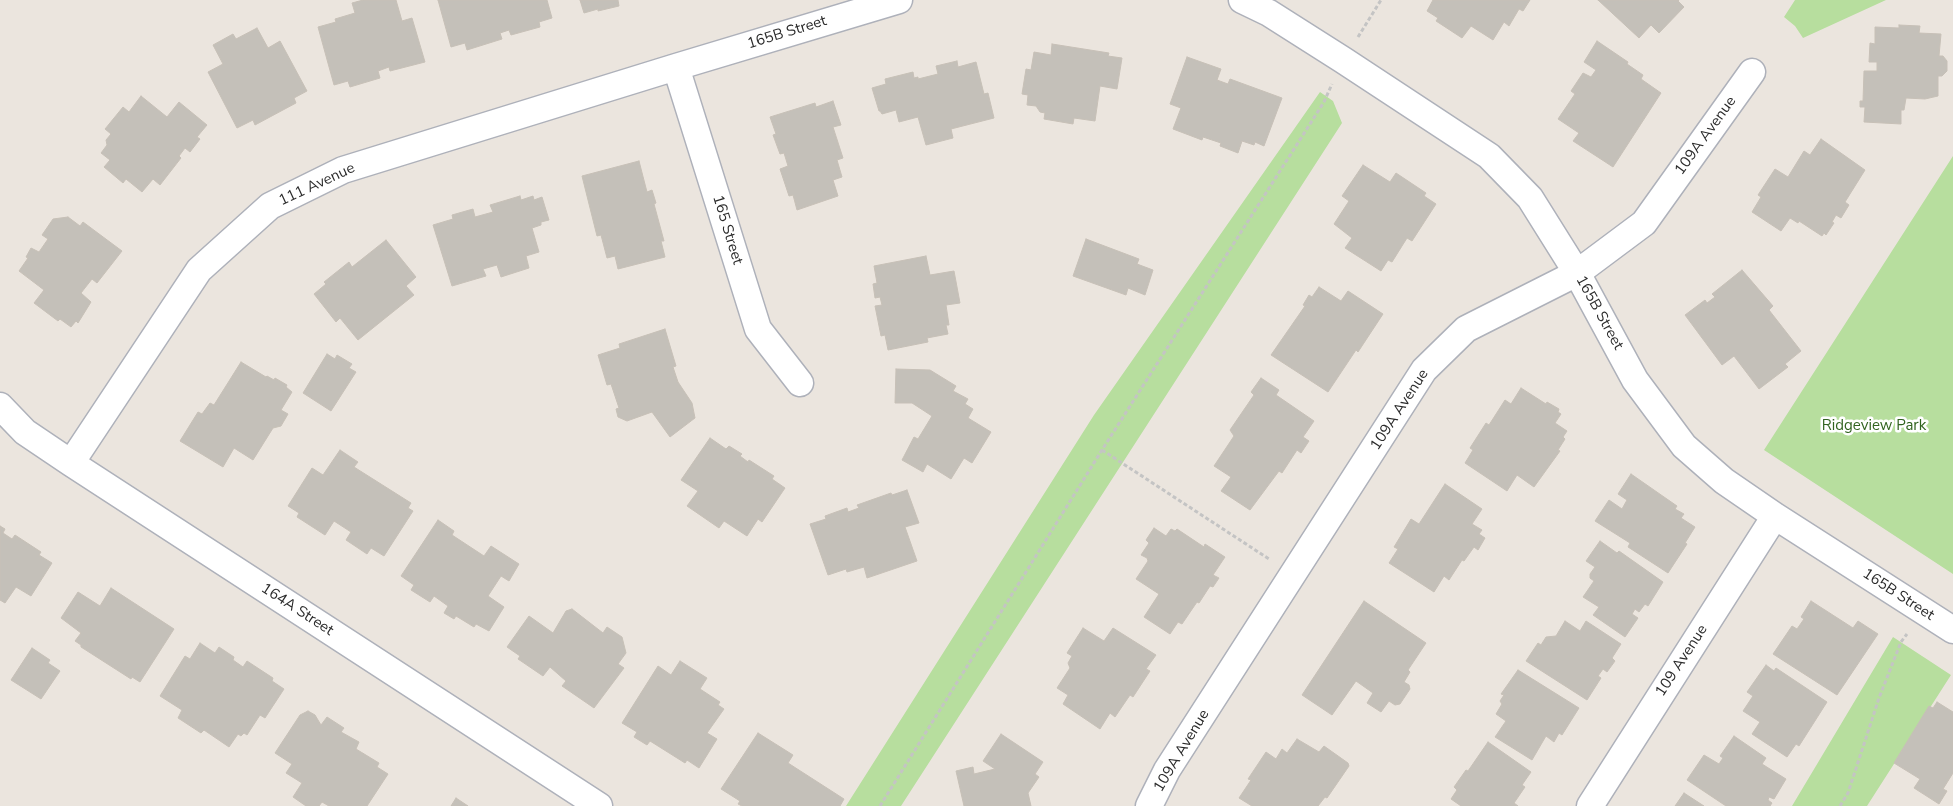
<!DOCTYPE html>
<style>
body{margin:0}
canvas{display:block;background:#ebe5de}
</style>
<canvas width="1953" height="806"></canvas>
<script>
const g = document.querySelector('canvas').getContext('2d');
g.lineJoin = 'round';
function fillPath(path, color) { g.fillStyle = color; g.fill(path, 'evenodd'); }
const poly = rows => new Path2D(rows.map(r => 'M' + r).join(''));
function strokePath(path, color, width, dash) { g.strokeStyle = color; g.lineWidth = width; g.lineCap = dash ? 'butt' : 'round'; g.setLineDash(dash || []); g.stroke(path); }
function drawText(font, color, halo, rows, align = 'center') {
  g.font = font + ' "Nunito Sans",sans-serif'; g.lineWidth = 5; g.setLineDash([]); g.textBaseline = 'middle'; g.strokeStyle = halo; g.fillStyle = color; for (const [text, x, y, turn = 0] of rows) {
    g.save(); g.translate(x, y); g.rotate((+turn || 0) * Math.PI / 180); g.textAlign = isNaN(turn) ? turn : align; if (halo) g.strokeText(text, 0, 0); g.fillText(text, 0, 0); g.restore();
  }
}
fillPath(poly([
 [1795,0,1886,0,1803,38,1795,26,1784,17],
 [1320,92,1333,101,1342,123,901,806,846,806,1094,415],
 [1953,156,1953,574,1764,450],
 [1893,637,1951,675,1867,806,1792,806]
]), '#b7de9e');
const building = poly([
 [363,0,396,0,402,21,412,18,425,62,390,71,389,67,378,71,380,78,350,87,348,81,334,85,318,27,336,22,335,19,355,13,352,3,363,0],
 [438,0,547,0,552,18,539,22,540,27,511,35,509,30,500,33,502,39,467,50,465,43,451,47,438,0],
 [580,0,618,0,619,6,598,11,598,9,584,13,580,0],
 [1433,0,1530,0,1523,11,1519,9,1509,26,1504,22,1493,40,1471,26,1462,38,1436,21,1438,18,1427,11,1433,0],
 [1598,0,1679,0,1678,1,1684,7,1659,33,1651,25,1639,38,1598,0],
 [1899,25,1920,26,1919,33,1941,34,1939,56,1943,56,1947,61,1947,71,1942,76,1938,76,1938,96,1925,99,1906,98,1904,110,1901,110,1901,124,1864,122,1865,107,1860,107,1860,101,1863,101,1864,71,1877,71,1877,62,1869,62,1870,43,1875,44,1875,27,1899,28,1899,25],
 [257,28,268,48,280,41,307,91,294,98,296,103,255,125,253,120,237,128,208,72,223,64,213,45,233,34,236,39,257,28],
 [1597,41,1628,62,1627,64,1643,75,1641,79,1661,93,1613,167,1573,141,1579,133,1558,119,1575,94,1571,91,1583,73,1591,77,1596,70,1584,62,1597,41],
 [1052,44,1109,53,1108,56,1122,58,1117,89,1100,86,1095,121,1074,118,1073,124,1044,119,1045,113,1040,112,1036,106,1027,105,1028,95,1022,94,1026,69,1031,70,1034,52,1051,55,1052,44],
 [1187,57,1221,69,1217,80,1228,84,1230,79,1282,98,1264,146,1255,142,1254,145,1242,141,1238,153,1220,146,1221,143,1203,137,1202,140,1173,129,1181,108,1170,104,1187,57],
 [957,61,958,67,976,62,984,94,988,93,994,118,951,129,953,138,926,145,918,117,899,122,896,110,882,114,880,111,879,111,872,88,886,84,885,79,913,72,914,78,918,77,918,79,938,74,936,66,957,61],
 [141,96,167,117,179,102,207,125,197,137,200,139,190,152,185,148,179,156,181,158,160,185,153,179,142,192,126,179,123,183,104,167,110,160,101,153,107,145,106,140,111,134,105,129,123,107,129,112,141,96],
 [833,101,841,125,833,127,843,158,837,160,842,177,833,180,838,196,797,210,793,195,789,196,780,169,788,166,784,153,780,154,773,135,776,134,770,117,815,103,816,107,833,101],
 [1821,139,1865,170,1845,202,1849,205,1841,218,1836,215,1832,222,1834,223,1826,235,1824,233,1822,236,1799,221,1798,223,1790,218,1781,231,1752,212,1761,197,1758,195,1775,169,1788,177,1804,151,1810,155,1821,139],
 [639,161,647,192,652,190,656,203,654,204,664,241,661,241,665,257,618,269,615,256,607,258,601,235,597,236,582,176,639,161],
 [1363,165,1390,182,1396,173,1426,193,1424,196,1436,204,1412,241,1407,238,1392,262,1388,260,1381,271,1345,248,1352,238,1334,224,1349,201,1342,196,1363,165],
 [520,196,521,200,533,196,534,200,542,197,549,220,541,222,541,225,532,228,539,252,526,256,529,268,501,277,497,265,483,269,486,276,452,286,433,225,453,219,452,215,473,209,475,217,493,212,490,205,520,196],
 [68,217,80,226,83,222,122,251,97,283,92,279,81,293,91,302,78,323,76,321,71,327,60,319,58,321,34,303,44,290,19,271,28,258,26,257,31,248,39,252,48,239,42,235,53,219,68,217],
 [1086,239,1139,259,1137,264,1153,270,1145,295,1128,288,1126,295,1073,276,1086,239],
 [386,240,416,277,406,286,414,295,358,340,340,318,336,322,314,294,326,284,324,282,349,262,352,267,386,240],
 [926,256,930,275,954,271,960,303,946,305,949,325,946,325,948,334,927,338,928,342,888,350,885,335,881,336,875,306,882,305,880,297,875,298,873,284,877,283,874,266,926,256],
 [1742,270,1773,306,1769,310,1801,351,1785,364,1788,367,1759,389,1734,356,1722,365,1685,315,1705,300,1707,303,1715,297,1712,294,1742,270],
 [1319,287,1341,301,1348,291,1383,314,1358,352,1356,350,1328,392,1271,355,1305,306,1303,305,1309,295,1312,297,1319,287],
 [665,329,676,366,673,367,678,382,692,403,695,418,670,437,652,412,627,421,618,417,616,409,619,408,611,384,607,385,598,355,620,348,619,344,665,329],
 [327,354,335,359,337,355,352,364,349,368,356,372,331,411,303,393,327,354],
 [241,362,266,377,267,376,274,380,275,378,287,385,286,387,292,392,281,410,288,414,281,426,273,428,253,460,234,448,223,467,180,441,198,412,202,414,210,403,214,405,241,362],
 [896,369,930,370,956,386,953,391,968,399,965,404,973,409,968,418,991,432,972,463,964,458,951,479,927,464,923,472,902,460,914,437,918,439,932,416,912,403,895,403,896,369],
 [1261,378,1279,390,1276,395,1314,421,1303,437,1309,441,1301,453,1297,450,1282,473,1279,471,1250,510,1221,491,1231,477,1214,466,1234,436,1230,430,1254,395,1251,392,1261,378],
 [1521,388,1546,404,1547,402,1559,409,1558,412,1561,414,1555,423,1567,431,1563,437,1565,439,1558,450,1560,451,1534,487,1517,475,1507,491,1465,463,1473,450,1470,448,1486,423,1489,425,1505,400,1511,404,1521,388],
 [710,438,726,449,729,446,742,454,740,456,748,462,749,460,774,476,772,479,785,488,762,522,758,519,747,536,724,521,719,528,687,506,698,491,681,480,710,438],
 [340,450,358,462,354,467,411,503,408,508,413,511,384,556,371,548,367,554,346,540,351,532,334,521,325,535,297,517,299,513,288,506,312,468,323,475,340,450],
 [1631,474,1677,506,1675,509,1684,514,1681,518,1695,527,1685,543,1687,544,1668,573,1628,547,1630,543,1595,521,1609,500,1622,509,1627,500,1618,494,1631,474],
 [1445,484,1482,509,1472,524,1482,530,1479,534,1485,538,1478,550,1474,547,1464,561,1462,560,1449,580,1444,576,1434,592,1389,563,1398,549,1394,547,1411,519,1419,524,1445,484],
 [907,490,919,523,905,527,917,561,867,578,864,567,847,572,846,569,828,575,810,524,826,519,825,516,847,508,848,512,859,508,857,505,891,493,892,495,907,490],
 [438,520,454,531,452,535,484,556,491,546,519,564,509,581,501,576,488,596,504,607,489,631,476,624,474,627,456,616,454,619,444,613,448,606,434,596,430,602,411,590,414,585,401,576,438,520],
 [0,526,5,529,3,533,12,539,15,535,41,552,39,555,52,563,31,596,16,587,5,603,0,600,0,526],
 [1154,528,1166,536,1171,529,1175,531,1177,529,1204,547,1205,544,1225,557,1213,575,1219,578,1213,587,1210,586,1199,603,1197,602,1182,624,1178,622,1170,634,1144,617,1159,594,1136,579,1148,561,1147,558,1141,555,1149,543,1146,540,1154,528],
 [1600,541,1617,553,1619,551,1663,582,1648,606,1645,604,1639,612,1635,609,1632,614,1638,618,1625,637,1593,615,1599,607,1583,597,1594,581,1590,578,1590,574,1595,567,1586,561,1600,541],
 [111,588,174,629,140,682,132,677,131,679,81,647,81,645,75,641,81,633,61,618,78,592,100,606,111,588],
 [1364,601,1426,643,1408,670,1410,672,1404,682,1409,685,1410,689,1400,704,1395,705,1389,701,1381,712,1367,703,1373,693,1356,681,1332,715,1302,695,1364,601],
 [1811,601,1853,628,1858,621,1878,634,1837,695,1773,654,1792,626,1797,629,1804,619,1801,617,1811,601],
 [572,609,603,633,607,627,622,637,626,653,618,664,624,668,594,708,562,686,566,681,550,667,543,676,518,659,520,656,507,647,529,616,553,633,566,611,572,609],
 [1565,621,1580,631,1586,621,1621,644,1612,658,1615,661,1607,672,1603,669,1598,676,1601,678,1587,700,1526,661,1538,643,1541,645,1546,637,1556,636,1565,621],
 [1083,628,1104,641,1113,628,1156,655,1146,669,1150,671,1133,697,1130,695,1115,717,1110,713,1100,729,1063,704,1068,695,1057,688,1070,668,1068,663,1072,656,1067,653,1083,628],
 [200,643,215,653,219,647,234,657,233,660,243,667,247,661,273,678,272,681,284,689,265,718,260,715,247,735,244,733,241,736,238,734,229,747,204,730,201,733,178,718,182,710,160,696,185,656,190,659,200,643],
 [32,648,50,660,48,663,60,671,41,699,11,680,32,648],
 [680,661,707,678,700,689,720,702,718,705,724,709,707,733,717,739,699,768,687,760,685,763,650,741,647,745,634,737,637,732,622,723,658,666,671,675,680,661],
 [1766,665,1774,671,1776,668,1827,702,1799,746,1796,744,1787,757,1752,734,1760,722,1743,711,1753,696,1747,692,1766,665],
 [1518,670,1579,708,1562,735,1559,733,1554,742,1546,736,1532,760,1495,737,1506,721,1496,714,1502,704,1500,701,1504,695,1501,694,1518,670],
 [1937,702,1953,712,1953,773,1943,789,1947,791,1939,804,1914,788,1920,779,1894,763,1929,706,1933,708,1937,702],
 [308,711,315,715,321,725,327,717,344,728,341,732,359,742,356,749,379,763,377,767,388,774,367,806,329,806,322,802,319,806,306,806,293,797,302,783,286,773,292,764,275,753,300,715,308,711],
 [758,733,793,755,788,763,844,799,840,806,742,806,738,804,740,801,721,789,758,733],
 [1001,734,1043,762,1035,774,1039,777,1028,793,1031,806,964,806,956,771,973,767,974,774,995,769,983,761,1001,734],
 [1734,736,1766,758,1762,764,1786,779,1774,799,1769,797,1768,800,1772,803,1770,806,1726,806,1687,780,1704,755,1719,764,1723,758,1720,756,1734,736],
 [1297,739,1319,752,1324,746,1348,763,1349,766,1327,798,1325,797,1318,806,1252,806,1239,798,1251,780,1248,779,1266,752,1276,759,1282,749,1287,753,1297,739],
 [1488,742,1531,772,1522,785,1525,787,1514,803,1518,806,1461,806,1451,799,1457,790,1454,787,1466,770,1468,771,1488,742],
 [1684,793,1704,806,1675,806,1684,793],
 [456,798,468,806,451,806,456,798]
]);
fillPath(building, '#c4c0b9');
strokePath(building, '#c7c0b7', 1);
const minor = poly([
 [1242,0,1269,13,1343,60,1489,156,1530,198,1577,273,1635,380,1684,446,1724,481,1775,516,1953,630],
 [676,67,758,329,800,383],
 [0,406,25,432,71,463,599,806],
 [71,463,199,270,270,206,343,170,676,67,899,0],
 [1149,806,1167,770,1424,370,1466,329,1577,273,1644,223,1752,72],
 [1590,806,1775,516]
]);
strokePath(minor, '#aeb1ba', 29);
strokePath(poly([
 [1358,37,1381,0],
 [1102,450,1269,559],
 [880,806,1102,450,1324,102,1332,84],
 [1840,806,1848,793,1879,698,1901,642,1907,634]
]), '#c4c4c4', 3, [4, 2.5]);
strokePath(minor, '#fff', 26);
drawText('15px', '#2b2b2b', '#fff', [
 ["165B Street",787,33,-17],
 ["109A Avenue",1706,136,-54],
 ["111 Avenue",317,185,-25],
 ["165 Street",727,230,73],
 ["165B Street",1599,313,61],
 ["109A Avenue",1400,410,-57],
 ["165B Street",1898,595,33],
 ["164A Street",297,610,33],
 ["109 Avenue",1682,661,-57],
 ["109A Avenue",1182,751,-59]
]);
drawText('15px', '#31631f', '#fff', [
 ["Ridgeview Park",1874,426]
]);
</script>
